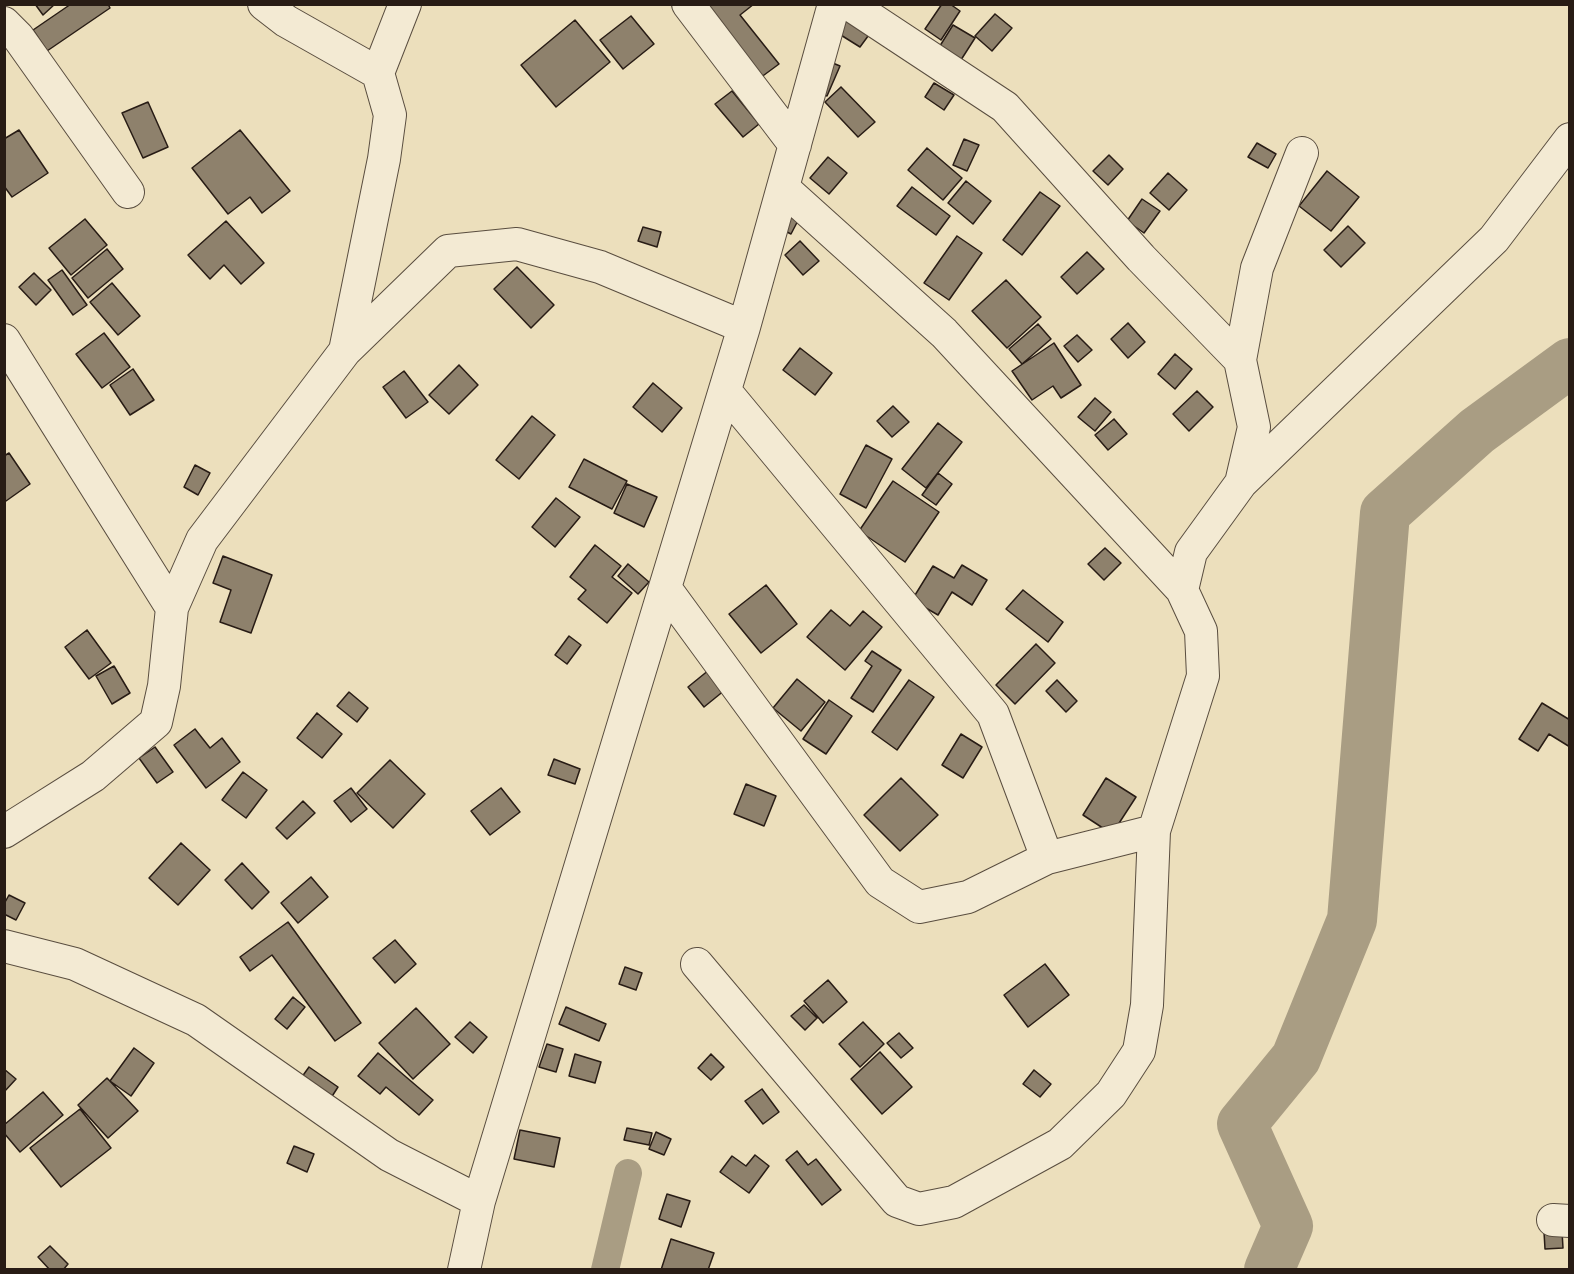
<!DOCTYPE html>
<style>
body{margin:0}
#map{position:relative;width:1574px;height:1274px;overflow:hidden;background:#ecdfbc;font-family:Alegreya,serif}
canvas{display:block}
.frame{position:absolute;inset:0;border:6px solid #281c15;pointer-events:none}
</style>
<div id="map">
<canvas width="1574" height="1274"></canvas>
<div class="frame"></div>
</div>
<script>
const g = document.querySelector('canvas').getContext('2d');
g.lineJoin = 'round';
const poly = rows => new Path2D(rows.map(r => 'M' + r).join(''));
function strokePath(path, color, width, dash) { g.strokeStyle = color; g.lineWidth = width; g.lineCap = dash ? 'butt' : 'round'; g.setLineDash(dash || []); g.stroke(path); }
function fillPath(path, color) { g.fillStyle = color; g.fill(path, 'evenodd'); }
strokePath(poly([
 [605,1270,628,1173]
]), '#a99d83', 28);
strokePath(poly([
 [1269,1270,1288,1226,1242,1124,1296,1058,1352,920,1385,513,1477,431,1570,363]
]), '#a99d83', 50);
const building = poly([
 [35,4,55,4,43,15,35,4],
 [71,4,108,4,110,8,47,51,33,30,71,4],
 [701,4,754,4,740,15,779,64,760,78,701,4],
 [942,4,950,4,960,11,941,40,925,29,942,4],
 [838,12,871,32,860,47,828,27,838,12],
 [995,14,1012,28,992,51,975,36,995,14],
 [631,16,654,44,623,69,600,40,631,16],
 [575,20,610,62,556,107,521,65,575,20],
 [953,25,975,38,959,63,938,49,953,25],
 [823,59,840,66,827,96,811,89,823,59],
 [934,83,954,95,944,110,925,97,934,83],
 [841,87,875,122,858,137,825,102,841,87],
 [732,91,759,124,743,137,715,104,732,91],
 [148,102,168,147,143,158,122,113,148,102],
 [19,130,48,173,12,197,4,186,4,139,19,130],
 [240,130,290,191,262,213,250,197,228,214,192,168,240,130],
 [964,139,979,145,967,171,953,165,964,139],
 [1257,143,1276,154,1268,168,1248,157,1257,143],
 [927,148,962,178,943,200,908,170,927,148],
 [1109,155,1123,169,1108,185,1093,171,1109,155],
 [828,157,847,173,829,194,810,178,828,157],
 [1327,171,1359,197,1331,231,1299,206,1327,171],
 [1168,173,1187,190,1169,210,1150,193,1168,173],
 [966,181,991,201,973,224,948,203,966,181],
 [912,187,950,216,936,235,897,206,912,187],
 [1040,192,1060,206,1022,255,1003,240,1040,192],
 [1142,199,1160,211,1144,233,1127,221,1142,199],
 [804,209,791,234,773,225,804,209],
 [85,219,107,245,71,275,49,248,85,219],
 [226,221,264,263,241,284,224,265,210,279,188,255,226,221],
 [1348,226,1365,243,1341,267,1324,250,1348,226],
 [643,227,661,232,657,247,638,241,643,227],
 [957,236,982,253,949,300,924,283,957,236],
 [800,241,819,261,803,275,785,255,800,241],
 [107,249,123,269,88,298,72,278,107,249],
 [1087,252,1104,269,1077,294,1061,277,1087,252],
 [517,267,554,305,531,328,494,289,517,267],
 [62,270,87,305,73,315,48,280,62,270],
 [34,273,51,290,36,305,19,287,34,273],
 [1006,280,1041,317,1007,348,972,311,1006,280],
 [112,283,140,316,118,335,90,302,112,283],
 [1128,323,1145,342,1128,358,1111,339,1128,323],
 [1038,324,1051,339,1022,364,1009,349,1038,324],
 [104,333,130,367,102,388,76,354,104,333],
 [1077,335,1092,350,1078,362,1064,346,1077,335],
 [1054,343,1081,385,1061,398,1053,386,1032,400,1012,371,1054,343],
 [800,348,832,373,815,395,783,370,800,348],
 [1175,354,1192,369,1175,389,1158,374,1175,354],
 [459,365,478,385,449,414,429,395,459,365],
 [133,369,154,400,130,415,110,385,133,369],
 [404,371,428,402,406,418,383,387,404,371],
 [653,383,682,408,662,432,633,407,653,383],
 [1197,391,1213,407,1189,431,1173,414,1197,391],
 [1095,398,1111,412,1095,431,1078,417,1095,398],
 [893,406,909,422,892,437,877,421,893,406],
 [532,416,555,435,519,479,496,460,532,416],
 [1114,419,1127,434,1108,450,1095,435,1114,419],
 [938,423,962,442,926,488,902,469,938,423],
 [866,445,892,459,866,508,840,494,866,445],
 [9,453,30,484,6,501,4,499,4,456,9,453],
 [584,459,627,481,612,509,569,487,584,459],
 [195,465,210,473,198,495,184,487,195,465],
 [938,473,952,484,936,505,922,495,938,473],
 [893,481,939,512,905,562,859,531,893,481],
 [627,484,657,497,644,527,614,513,627,484],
 [556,498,580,517,555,547,532,527,556,498],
 [595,545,621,566,612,577,632,593,607,623,578,599,586,590,570,577,595,545],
 [1105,548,1121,563,1104,580,1088,564,1105,548],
 [223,556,272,575,251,633,220,622,231,590,213,583,223,556],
 [628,564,649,582,638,594,618,576,628,564],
 [962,565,987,580,972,605,952,592,938,615,912,600,933,566,954,578,962,565],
 [766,585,797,624,761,653,729,614,766,585],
 [1023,590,1063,622,1048,642,1006,609,1023,590],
 [831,610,850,626,863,611,882,627,845,670,807,637,831,610],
 [87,630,111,663,89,679,65,647,87,630],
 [569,636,581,645,567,664,555,655,569,636],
 [1036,644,1055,663,1015,704,996,685,1036,644],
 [872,651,901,670,873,712,851,698,872,666,865,661,872,651],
 [720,661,736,681,704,707,688,687,720,661],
 [114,666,130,693,112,704,96,676,114,666],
 [797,679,825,702,801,731,773,708,797,679],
 [909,680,934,697,897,750,872,732,909,680],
 [1057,680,1077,701,1066,712,1046,691,1057,680],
 [349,692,368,708,357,722,337,706,349,692],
 [829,700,852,716,826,754,803,739,829,700],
 [1542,703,1570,720,1570,747,1549,734,1538,751,1519,739,1542,703],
 [317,713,342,734,322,758,297,738,317,713],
 [195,729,210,748,222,738,240,762,206,788,174,745,195,729],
 [961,734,982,747,963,778,942,765,961,734],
 [155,747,173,772,157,783,139,758,155,747],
 [554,759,580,769,575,784,548,775,554,759],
 [390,760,425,794,393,828,357,793,390,760],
 [243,772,267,790,246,818,222,800,243,772],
 [901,778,938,815,900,851,864,815,901,778],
 [1106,778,1136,797,1112,834,1083,815,1106,778],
 [746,784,776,796,764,826,734,814,746,784],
 [351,788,367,809,351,822,334,801,351,788],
 [501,788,520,812,490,835,471,811,501,788],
 [303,801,315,813,287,839,276,828,303,801],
 [181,843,210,870,178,905,149,878,181,843],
 [242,863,269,892,252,909,225,880,242,863],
 [311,877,328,897,298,923,281,903,311,877],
 [9,895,25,903,16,920,4,914,4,904,9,895],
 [288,922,361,1023,335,1041,272,955,250,971,240,957,288,922],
 [395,940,416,964,395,983,373,958,395,940],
 [1045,964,1069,995,1028,1027,1004,995,1045,964],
 [625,967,642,973,636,990,619,984,625,967],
 [828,980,847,1002,823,1023,804,1001,828,980],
 [293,997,305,1007,287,1029,275,1019,293,997],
 [804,1005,817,1018,805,1030,791,1016,804,1005],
 [566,1007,606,1024,599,1041,559,1024,566,1007],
 [416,1008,450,1044,413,1079,379,1043,416,1008],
 [470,1022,487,1037,473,1053,455,1037,470,1022],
 [863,1022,884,1044,860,1067,839,1044,863,1022],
 [899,1033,913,1048,901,1058,887,1043,899,1033],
 [547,1044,563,1049,556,1072,539,1067,547,1044],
 [134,1048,154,1063,131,1096,110,1081,134,1048],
 [880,1052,912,1087,882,1114,851,1079,880,1052],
 [378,1053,433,1100,419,1115,386,1087,380,1094,358,1076,378,1053],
 [575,1054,601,1062,595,1083,569,1076,575,1054],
 [711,1054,724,1067,711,1080,698,1068,711,1054],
 [309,1067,338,1087,329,1101,299,1081,309,1067],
 [4,1069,16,1079,4,1092,4,1069],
 [1034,1070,1051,1084,1040,1097,1023,1084,1034,1070],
 [107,1078,138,1111,108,1138,78,1105,107,1078],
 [762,1089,779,1112,763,1124,745,1101,762,1089],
 [43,1092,63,1115,20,1152,4,1133,4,1125,43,1092],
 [80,1109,111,1148,61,1187,30,1148,80,1109],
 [627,1128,652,1133,649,1145,624,1140,627,1128],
 [520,1130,560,1138,554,1167,514,1159,520,1130],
 [656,1132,671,1139,664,1155,649,1149,656,1132],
 [294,1146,314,1154,307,1172,287,1163,294,1146],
 [797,1151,808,1165,816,1159,841,1190,822,1205,786,1160,797,1151],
 [755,1155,769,1166,749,1193,720,1172,732,1156,746,1166,755,1155],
 [667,1194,690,1201,681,1227,659,1219,667,1194],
 [1562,1231,1563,1248,1545,1249,1544,1232,1562,1231],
 [671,1239,714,1253,708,1270,661,1270,671,1239],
 [50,1246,68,1264,63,1270,50,1270,38,1257,50,1246]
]);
fillPath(building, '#8e816c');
strokePath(building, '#281c15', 1.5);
const minor = poly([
 [264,4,286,21,378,73,390,115,384,159,345,351],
 [688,4,795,145],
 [849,4,1005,107,1141,258,1240,360],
 [4,23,18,37,128,192],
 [378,73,405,4],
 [783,188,944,333,1182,590],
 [4,340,172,608],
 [725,391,993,714,1047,858],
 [1241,483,1494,239,1570,139],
 [665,588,880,882,919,907,968,897,1047,858,1154,831],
 [4,832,93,776,156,722,164,686,172,608,202,540,345,351,448,251,517,244,600,267,744,327],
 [4,946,75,964,196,1020,389,1155,479,1201],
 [697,964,897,1201,919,1209,954,1202,1060,1144,1111,1094,1139,1051,1147,1005,1154,831,1203,676,1201,631,1182,590,1191,552,1241,483,1254,427,1240,360,1257,268,1302,153],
 [1553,1220,1570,1221],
 [464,1270,479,1201,744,327,834,4]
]);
strokePath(minor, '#594d3f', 34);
strokePath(minor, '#f3ead3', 32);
</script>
